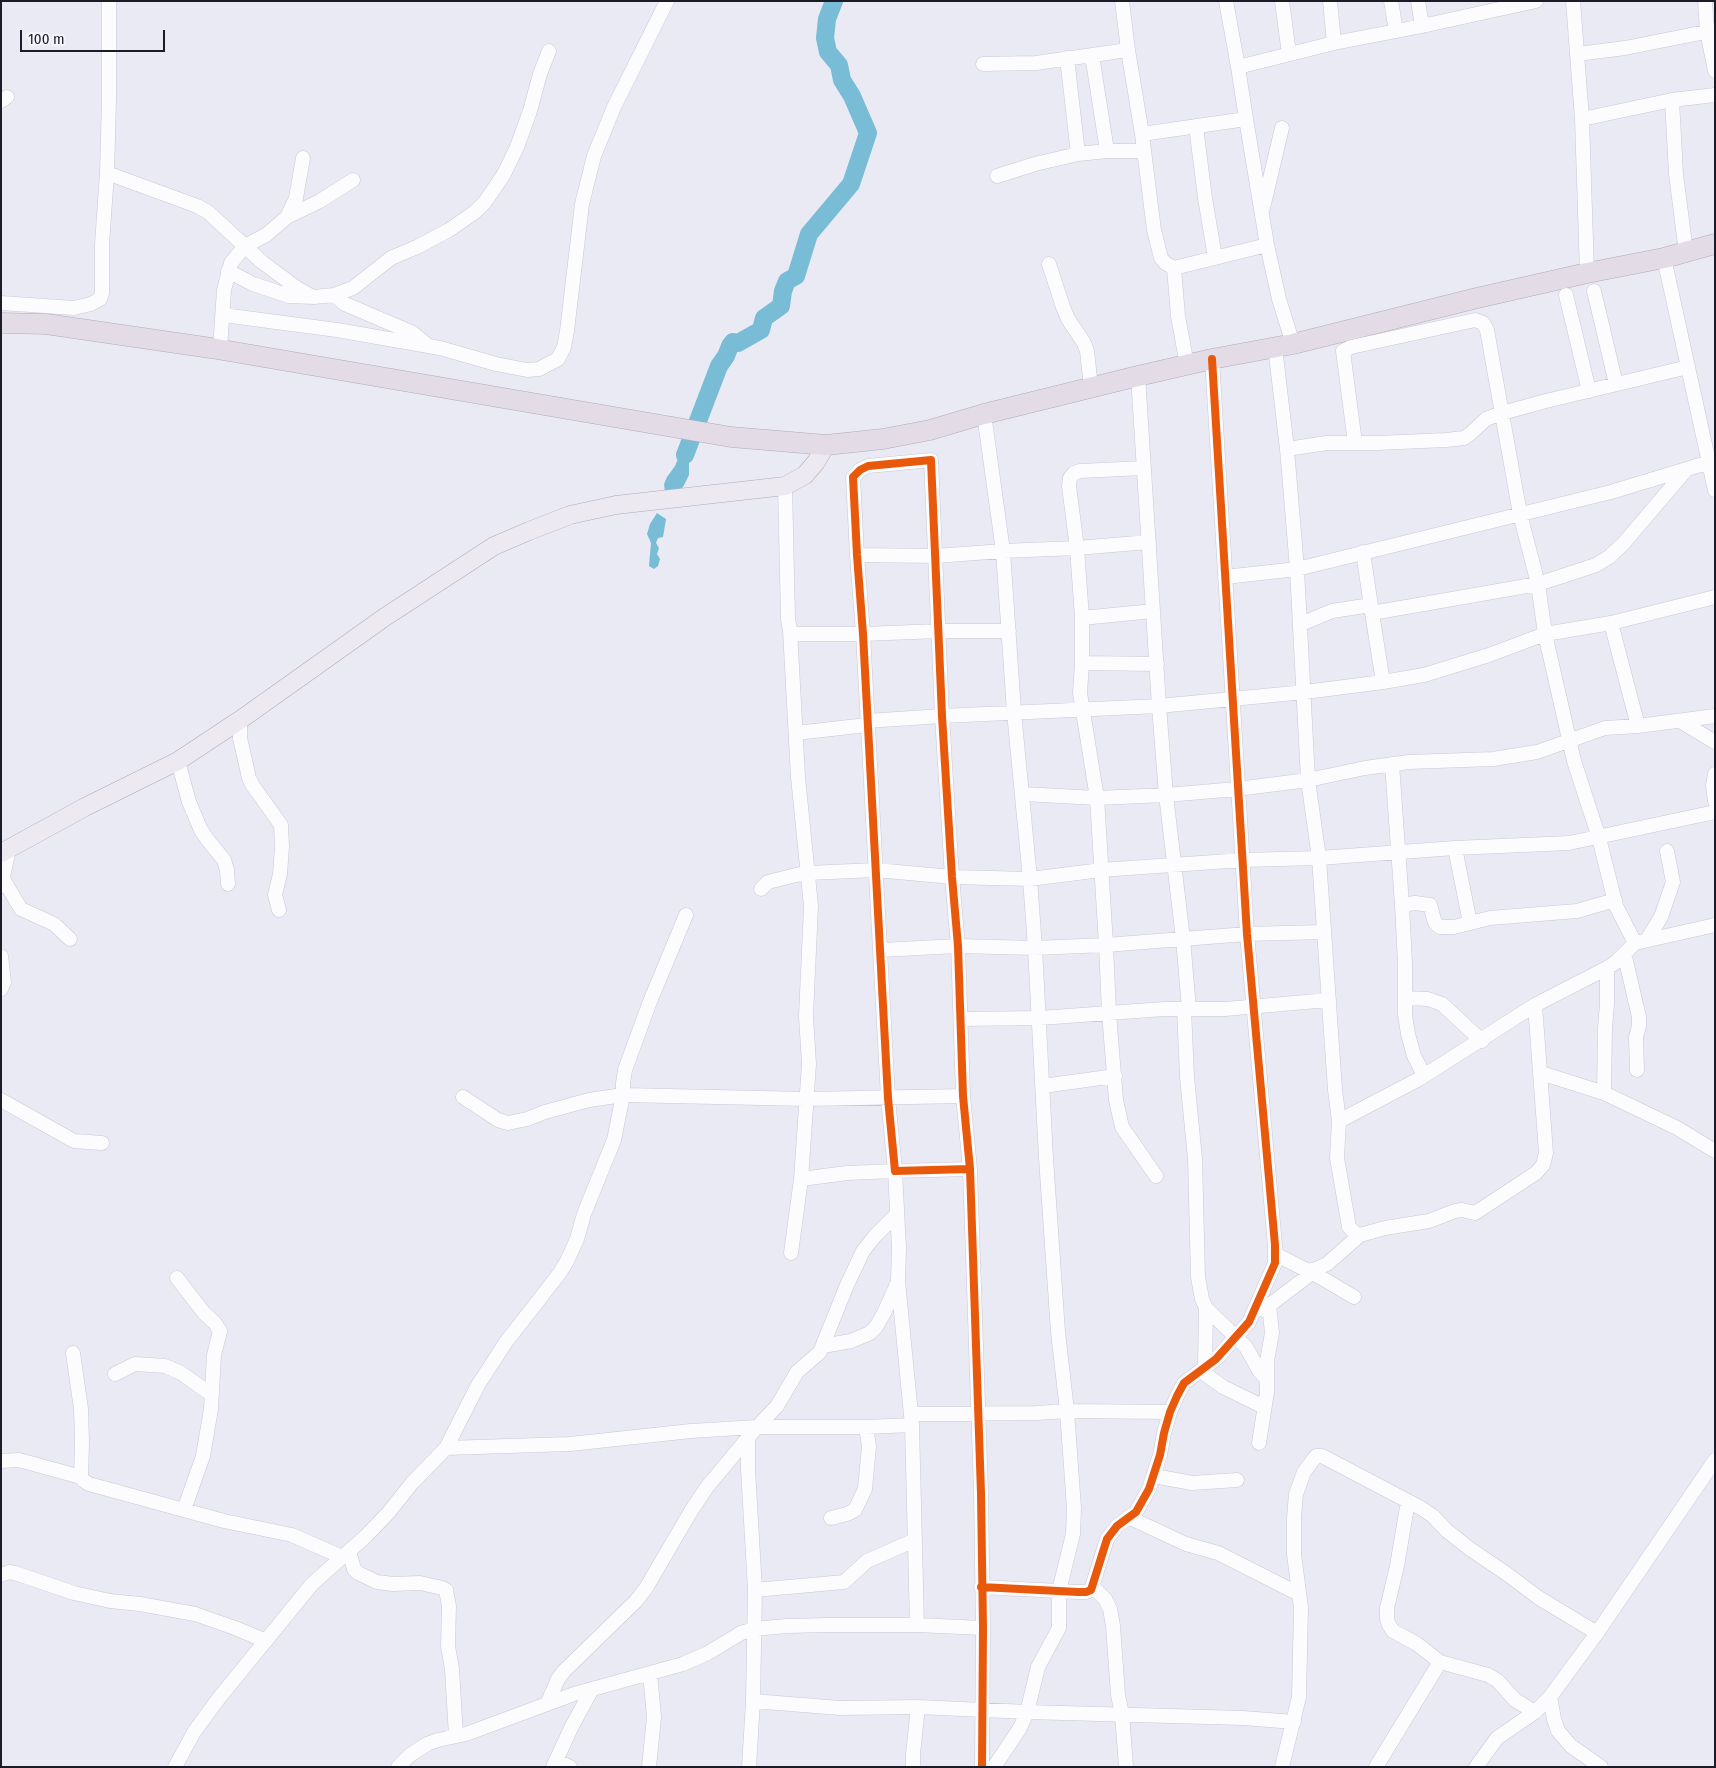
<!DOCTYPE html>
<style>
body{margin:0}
#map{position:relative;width:1716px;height:1768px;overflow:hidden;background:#eaeaf5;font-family:"Fira Sans Condensed",sans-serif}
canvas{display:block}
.frame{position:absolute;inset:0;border:2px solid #1c1c28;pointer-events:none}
.scale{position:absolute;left:20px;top:30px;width:145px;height:22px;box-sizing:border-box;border:2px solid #1c1c28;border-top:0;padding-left:6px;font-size:15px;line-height:18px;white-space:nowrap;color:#1c1c28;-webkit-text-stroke:4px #f4f4fb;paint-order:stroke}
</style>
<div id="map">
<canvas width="1716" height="1768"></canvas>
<div class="frame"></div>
<div class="scale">100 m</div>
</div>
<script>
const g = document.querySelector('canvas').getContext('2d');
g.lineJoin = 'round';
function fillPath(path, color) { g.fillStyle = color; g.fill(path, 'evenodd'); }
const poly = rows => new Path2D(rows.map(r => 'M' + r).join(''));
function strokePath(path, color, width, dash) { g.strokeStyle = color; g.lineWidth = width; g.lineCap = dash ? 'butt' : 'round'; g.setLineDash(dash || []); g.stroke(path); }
fillPath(poly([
 [681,452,689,458,689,475,683,487,677,492,665,493,664,484,667,477,675,466],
 [657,513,666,519,663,537,658,538,656,543,659,548,657,554,660,559,658,566,654,569,649,566,651,543,647,534,650,524]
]), '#79bcd5');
strokePath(poly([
 [685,455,719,366,726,356,730,346,733,342,738,343,761,330,764,318,781,306,783,291,787,281,796,276,809,234,851,184,868,133,852,96,842,80,839,65,828,52,825,38,827,19,834,1]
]), '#79bcd5', 18);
const minor = poly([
 [1122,1,1128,50,1142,134,1154,230,1161,258,1165,263,1174,268,1267,245],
 [1226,1,1238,67,1246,119,1267,245,1279,299,1293,344],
 [1282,1,1289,54],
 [1330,1,1334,43],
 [1391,1,1396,31],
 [1418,1,1422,26],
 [1573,1,1582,119,1587,273],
 [1705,1,1707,31,1715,71],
 [1578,54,1625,48,1715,30],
 [1092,55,1107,151],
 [1067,58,1078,154],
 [983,64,1036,63,1128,50],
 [1238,67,1334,43,1422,26,1536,1],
 [1672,100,1676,174,1686,252],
 [1,101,7,97],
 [1582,119,1672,100,1715,95],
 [1196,126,1205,198,1215,257],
 [1142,134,1246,119],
 [107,173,197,206,208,212,262,262,297,288,311,296],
 [997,176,1035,164,1078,154,1107,151,1144,151],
 [1263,208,1282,128],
 [287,217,320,201,353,180],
 [1664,258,1715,490],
 [1049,264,1063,307,1068,319,1084,343,1087,351,1091,387],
 [1174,268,1178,316,1187,365],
 [228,271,253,284,289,296,314,297,334,295,353,288,391,258,417,247,449,230,475,212,485,202,504,174,517,147,530,111,540,74,549,51],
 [1594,291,1616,384],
 [334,295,345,304,413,333,427,345],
 [1566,295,1589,391],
 [1,303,74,308,91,304,100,299,102,293,102,244,107,173,109,100,109,1],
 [223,315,337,330,440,348,496,364,527,370,539,369,558,359,564,347,567,331,582,204,594,156,614,107,667,1],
 [1275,347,1287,449],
 [220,349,224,290,231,263,245,246,266,235,287,217,296,198,303,158],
 [1138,376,1159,706,1166,795,1183,939,1189,1009],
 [984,414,1003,551,1014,712,1030,879,1035,948,1046,1158,1058,1332,1067,1411,1074,1508,1073,1534,1059,1591,1059,1628,1038,1667,1027,1712,1020,1728,994,1767],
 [1355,443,1343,351,1351,347,1475,320,1483,323,1487,330,1520,514,1538,584,1545,634,1574,761,1599,838,1616,906,1635,943],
 [1144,468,1080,471,1074,473,1070,478,1069,486,1077,548,1082,618,1082,663,1080,693,1097,798,1106,945,1109,1013,1116,1100,1122,1127,1156,1176],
 [785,486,788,619,790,630,795,634,863,634,939,631,1009,631],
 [1363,552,1372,613],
 [857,555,935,556,1003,551,1077,548,1149,542],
 [1225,577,1297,569,1611,492,1710,462],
 [1082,618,1153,611],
 [1611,623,1638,726],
 [1301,624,1332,611,1371,605],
 [790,630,798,777,811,906,806,1016,809,1064,801,1179,791,1253],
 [1082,663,1157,664],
 [1383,682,1372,613,1538,584,1596,565,1609,557,1623,544,1686,470],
 [240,720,240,738,249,778,253,786,281,825,282,847,280,874,275,895,279,910],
 [867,721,942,716,1159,706,1305,692,1383,682,1424,675,1489,655,1545,634,1611,623,1715,597],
 [1680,721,1715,742],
 [796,733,867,725],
 [178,761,189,802,201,830,207,839,224,860,227,870,228,884],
 [1392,764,1402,905,1405,963,1405,1015,1408,1034,1414,1056,1424,1075],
 [1715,774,1713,786,1715,801],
 [1023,794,1097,798,1166,795,1237,789,1308,780,1365,768,1409,762,1493,759,1537,752,1605,728,1638,726,1715,716],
 [1455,848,1470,923],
 [3,879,21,909,54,924,70,939],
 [1,886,9,849],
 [761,889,768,882,796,875,808,873,876,870,952,877,1030,879,1101,870,1243,860,1319,858,1455,848,1569,843,1715,812],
 [1402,905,1415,903,1430,905,1435,923,1440,927,1454,927,1490,918,1577,911,1615,900],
 [1648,938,1661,917,1673,882,1667,851],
 [881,950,958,946,1035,948,1106,945,1247,934,1323,932],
 [1623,955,1626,961,1639,1017,1639,1026,1636,1037,1637,1070],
 [1,956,4,982,1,989],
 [1405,998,1428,999,1442,1004,1482,1041],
 [1184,1009,1187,1077,1195,1159,1198,1277,1202,1299,1206,1308,1246,1347,1260,1372,1267,1379],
 [961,1019,1040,1018,1164,1009,1225,1009,1329,1000],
 [1541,1073,1604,1093,1677,1128,1715,1151],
 [1043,1086,1115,1076],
 [1604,1093,1605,1028,1607,1004,1607,968],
 [463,1097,498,1120,508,1123,527,1119,545,1112,589,1100,623,1095,807,1099,963,1096],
 [1,1100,74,1141,102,1143],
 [1339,1121,1419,1079,1535,1005,1607,968,1616,962,1635,943,1715,925],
 [970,1169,895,1171,888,1098,863,634,857,555,853,477,860,470,868,466,931,460,942,716,952,877,958,946,963,1096,970,1169,981,1493,983,1628,982,1767],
 [801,1179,847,1173,895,1171,899,1248,898,1281,912,1425,917,1625],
 [1358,1236,1349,1227,1348,1221,1337,1158,1339,1121,1335,1090,1319,858,1308,780,1297,569,1287,449,1327,443,1377,443,1446,440,1464,438,1470,434,1486,419,1502,413,1546,401,1688,367],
 [1275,1254,1320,1277,1354,1297],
 [1308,1271,1316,1269,1327,1264,1360,1235,1385,1228,1429,1221,1455,1211,1462,1210,1475,1213,1536,1173,1543,1165,1546,1153,1535,1005],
 [177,1278,204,1313,215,1323,220,1331,214,1355,211,1409,203,1456,184,1510],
 [1263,1310,1312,1273],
 [823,1346,851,1341,870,1333,876,1327,884,1313,898,1282],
 [73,1353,81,1409,82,1442,81,1477,84,1481,89,1484,224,1521,292,1535,342,1557],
 [1205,1368,1206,1308],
 [1201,1371,1223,1387,1264,1407],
 [115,1374,135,1364,165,1366,181,1373,212,1395],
 [911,1414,1037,1413,1067,1411,1170,1412],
 [748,1438,748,1469,755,1590,753,1701,749,1767],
 [1259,1443,1267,1392,1267,1361,1272,1333,1269,1305],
 [446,1448,570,1444,691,1431,757,1427,866,1427,912,1425],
 [1,1461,19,1460,81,1477],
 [1154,1476,1192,1483,1237,1480],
 [1408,1501,1397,1566,1387,1608,1387,1619,1389,1625,1393,1631,1417,1644,1440,1662,1488,1675,1498,1681,1515,1700,1535,1712],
 [1128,1517,1186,1544,1218,1553,1299,1594],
 [831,1518,847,1514,855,1510,865,1489,869,1446,866,1427],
 [349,1551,354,1569,358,1573,377,1582,393,1584,420,1583,442,1588,446,1590,449,1606,448,1646,452,1669,456,1736],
 [1,1575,9,1572,15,1573,74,1593,110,1601,140,1604,195,1614,235,1628,266,1641],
 [981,1587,1078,1592,1086,1592,1091,1590,1107,1539,1117,1526,1136,1512,1149,1489,1160,1455,1164,1433,1170,1412,1177,1396,1184,1383,1216,1359,1249,1322,1275,1263,1275,1245,1247,934,1212,359],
 [1093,1587,1105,1599,1110,1609,1113,1626,1118,1695,1122,1714,1126,1767],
 [755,1590,844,1582,867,1561,915,1540],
 [1550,1697,1554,1719,1558,1731,1571,1746,1601,1767],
 [753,1701,840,1708,918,1707,1027,1712,1243,1718,1294,1722],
 [547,1704,574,1694,683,1664,708,1653,741,1633,754,1629,787,1626,827,1625,917,1625,983,1628],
 [556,1761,570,1767],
 [175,1767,194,1732,219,1698,312,1584,366,1536,389,1512,412,1483,446,1448,478,1385,506,1342,559,1274,567,1261,577,1239,584,1214,614,1140,623,1095,623,1083,625,1070,649,1004,686,915],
 [398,1767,410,1755,427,1744,438,1740,466,1734,547,1704,558,1679,564,1671,636,1601,646,1588,691,1511,707,1487,757,1427,777,1406,797,1372,820,1352,847,1285,863,1251,875,1236,896,1215],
 [553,1767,572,1726,591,1691],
 [649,1767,654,1717,650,1673],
 [913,1767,913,1754,918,1707],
 [1282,1767,1299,1697,1301,1608,1294,1554,1294,1518,1296,1494,1304,1472,1316,1456,1322,1456,1421,1508,1433,1516,1446,1530,1470,1549,1507,1574,1539,1598,1597,1633],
 [1376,1767,1440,1662],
 [1476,1767,1497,1738,1535,1712,1550,1697,1597,1633,1715,1460]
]);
const major = poly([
 [1,853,85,807,178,761,240,720,385,617,494,546,529,531,570,515,616,505,785,486,805,475,816,462,826,445]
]);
const highway = poly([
 [1,323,46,324,211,348,731,437,826,445,883,439,930,430,984,414,1138,376,1212,359,1293,344,1477,298,1587,273,1664,258,1715,244]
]);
strokePath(minor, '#c8c8d3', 15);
strokePath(major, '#b1a9b9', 19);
strokePath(highway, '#b1a9b9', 21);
strokePath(minor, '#fcfcfe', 14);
strokePath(major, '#ede9f1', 18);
strokePath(highway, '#e3dce7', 20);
strokePath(poly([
 [970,1169,895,1171,888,1098,863,634,857,555,853,477,860,470,868,466,931,460,942,716,952,877,958,946,963,1096,970,1169,981,1493,983,1628,982,1767],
 [981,1587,1078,1592,1086,1592,1091,1590,1107,1539,1117,1526,1136,1512,1149,1489,1160,1455,1164,1433,1170,1412,1177,1396,1184,1383,1216,1359,1249,1322,1275,1263,1275,1245,1247,934,1212,359]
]), '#e8590c', 8);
</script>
